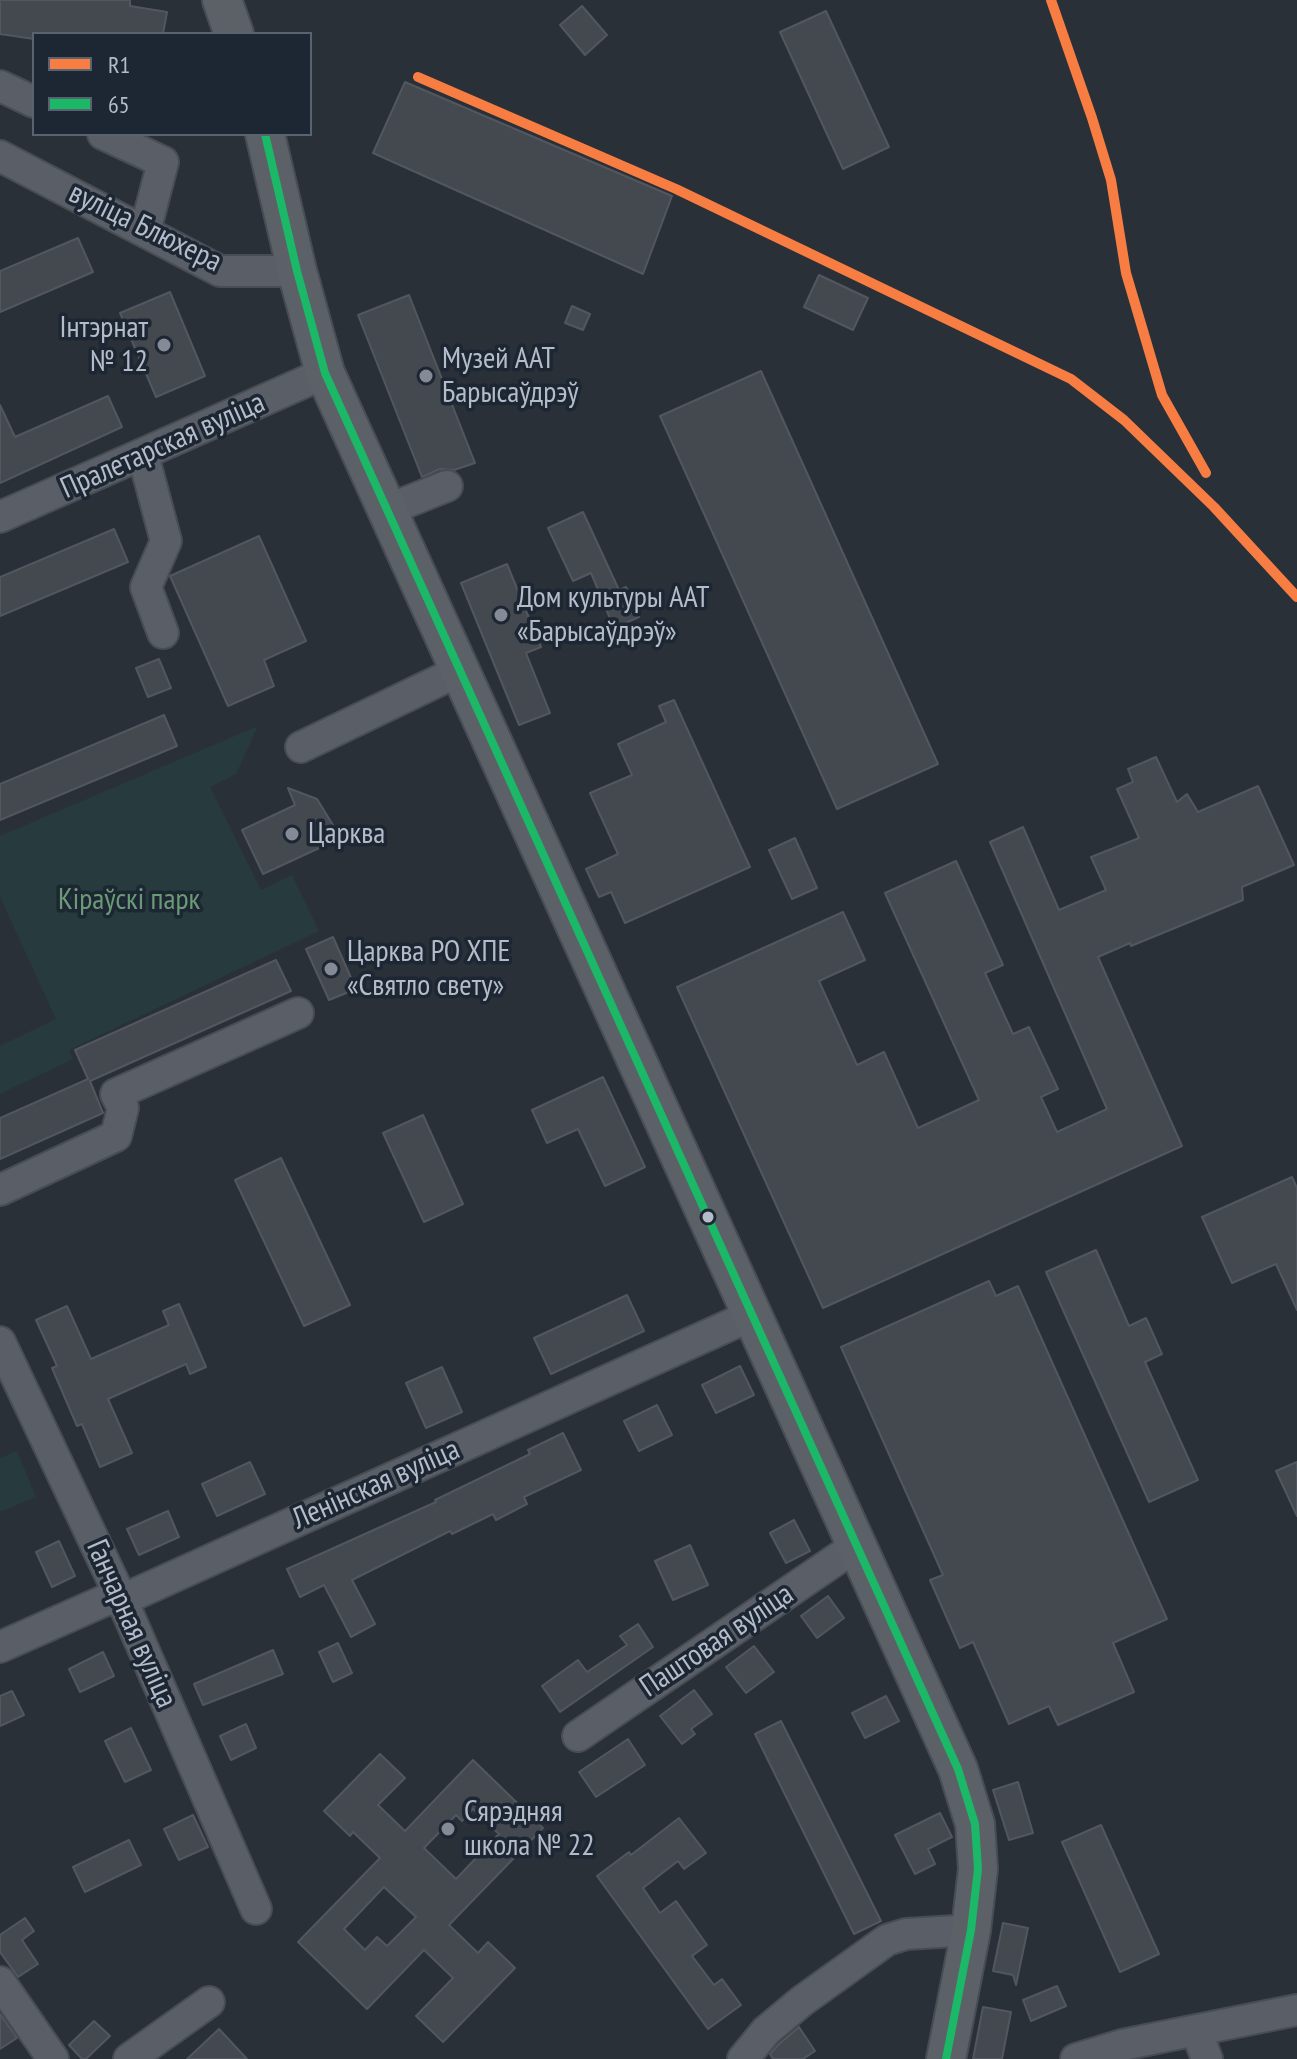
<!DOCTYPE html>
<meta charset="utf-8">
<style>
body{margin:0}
#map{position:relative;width:1297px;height:2059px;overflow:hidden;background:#2a3038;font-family:"PT Sans Narrow",sans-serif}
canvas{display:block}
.legend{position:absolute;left:32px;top:32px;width:280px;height:104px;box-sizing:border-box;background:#1d2633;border:2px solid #59626f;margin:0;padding:10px 14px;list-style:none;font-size:24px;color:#b4bcc9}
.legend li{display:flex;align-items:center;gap:16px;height:40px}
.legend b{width:40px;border:2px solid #59626f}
</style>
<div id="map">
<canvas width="1297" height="2059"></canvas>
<ul class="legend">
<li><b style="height:10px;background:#f77d43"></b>R1</li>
<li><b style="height:10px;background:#1ab867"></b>65</li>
</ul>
</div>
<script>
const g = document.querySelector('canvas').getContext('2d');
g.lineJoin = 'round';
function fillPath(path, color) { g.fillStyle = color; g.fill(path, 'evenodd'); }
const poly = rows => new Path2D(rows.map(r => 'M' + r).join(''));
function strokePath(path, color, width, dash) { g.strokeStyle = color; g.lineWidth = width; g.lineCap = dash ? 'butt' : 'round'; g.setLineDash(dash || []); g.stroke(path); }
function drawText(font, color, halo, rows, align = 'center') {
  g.font = font + ' "PT Sans Narrow",sans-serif'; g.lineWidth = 7; g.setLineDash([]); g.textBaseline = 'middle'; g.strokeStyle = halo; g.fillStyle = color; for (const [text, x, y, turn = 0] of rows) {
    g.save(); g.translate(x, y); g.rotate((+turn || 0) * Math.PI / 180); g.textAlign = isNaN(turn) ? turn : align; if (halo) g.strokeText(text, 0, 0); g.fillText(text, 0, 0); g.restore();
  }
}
fillPath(poly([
 [258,726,236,774,210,787,261,890,292,875,319,931,69,1050,73,1059,0,1094,0,1046,56,1019,0,897,0,836],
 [17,1451,36,1497,0,1512,0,1458]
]), '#273a3e');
const building = poly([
 [0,0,130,0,130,6,167,12,163,34,34,34,34,39,0,34,0,0],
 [582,6,607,35,585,55,560,25,582,6],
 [826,11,889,147,843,169,780,32,826,11],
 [405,82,672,196,643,274,373,153,405,82],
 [78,238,93,272,0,312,0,271,78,238],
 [819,275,868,298,853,330,804,307,819,275],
 [170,292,205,376,156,397,120,313,170,292],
 [409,295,475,463,454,470,440,469,422,477,358,315,409,295],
 [572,306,590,314,583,330,565,323,572,306],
 [761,371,938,764,837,809,660,416,761,371],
 [108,396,122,427,0,483,0,405,15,437,108,396],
 [583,512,619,590,626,587,639,617,614,628,591,573,573,581,548,528,583,512],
 [114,529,128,562,0,616,0,577,114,529],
 [259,536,306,641,264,660,274,686,228,706,170,576,259,536],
 [507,564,541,647,526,653,550,713,519,725,461,583,507,564],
 [159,659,171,688,148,697,136,668,159,659],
 [674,700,750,867,625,923,611,892,599,897,586,869,618,854,590,793,632,775,618,744,666,722,659,706,674,700],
 [164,715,177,746,0,820,0,784,164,715],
 [1156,757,1177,802,1187,794,1198,812,1258,786,1294,865,1242,887,1243,900,1131,946,1130,943,1098,957,1182,1146,823,1308,677,987,843,912,865,960,819,981,857,1065,884,1052,918,1128,979,1100,885,893,956,861,1003,965,985,973,1013,1034,1029,1027,1058,1089,1041,1097,1057,1132,1107,1109,990,842,1023,827,1059,910,1106,890,1091,857,1139,838,1117,789,1133,782,1128,769,1156,757],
 [288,788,317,799,341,838,263,874,242,830,295,805,288,788],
 [795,838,817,888,792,899,769,850,795,838],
 [333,937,356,989,329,1000,306,949,333,937],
 [276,960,291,991,90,1081,103,1113,0,1159,0,1118,88,1079,75,1050,276,960],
 [603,1077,645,1167,605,1186,578,1129,547,1143,532,1110,603,1077],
 [423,1115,463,1204,424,1222,383,1133,423,1115],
 [281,1158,350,1305,304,1326,235,1180,281,1158],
 [1292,1177,1297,1188,1297,1310,1276,1264,1232,1283,1202,1217,1292,1177],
 [1096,1250,1129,1326,1146,1318,1162,1354,1145,1362,1198,1480,1149,1502,1046,1272,1096,1250],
 [989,1281,996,1296,1018,1286,1167,1619,1113,1643,1134,1692,1058,1725,1049,1706,1009,1724,973,1642,960,1648,930,1580,943,1575,841,1347,989,1281],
 [627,1295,644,1331,551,1374,534,1338,627,1295],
 [179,1304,206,1367,190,1374,186,1364,108,1399,132,1453,100,1467,82,1424,77,1426,52,1368,57,1366,36,1320,67,1306,91,1359,169,1325,163,1311,179,1304],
 [740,1366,754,1395,716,1413,702,1385,740,1366],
 [442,1367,462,1412,426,1428,406,1383,442,1367],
 [657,1405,672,1435,639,1451,624,1421,657,1405],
 [563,1433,581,1470,524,1497,527,1504,496,1520,493,1514,452,1534,450,1531,352,1580,375,1624,351,1637,324,1585,300,1597,287,1569,436,1502,435,1500,530,1454,528,1450,563,1433],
 [250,1462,265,1494,217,1516,202,1484,250,1462],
 [1297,1462,1297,1516,1276,1471,1297,1462],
 [168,1511,179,1537,139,1555,127,1529,168,1511],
 [794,1520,810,1551,786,1563,770,1533,794,1520],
 [59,1541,75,1576,52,1587,36,1552,59,1541],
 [690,1545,708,1585,673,1600,655,1561,690,1545],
 [828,1596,844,1618,817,1638,801,1616,828,1596],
 [638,1624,653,1647,560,1712,542,1686,578,1660,587,1672,627,1645,620,1636,638,1624],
 [338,1643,352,1673,333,1682,319,1652,338,1643],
 [754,1646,774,1672,746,1693,726,1667,754,1646],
 [273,1650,283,1674,203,1705,194,1684,273,1650],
 [103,1652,114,1676,80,1692,69,1669,103,1652],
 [694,1690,712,1714,691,1729,695,1734,682,1744,660,1716,694,1690],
 [12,1691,24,1715,0,1726,0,1696,12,1691],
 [886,1696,899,1721,865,1738,852,1713,886,1696],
 [781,1721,881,1921,854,1934,755,1734,781,1721],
 [246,1724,256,1748,231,1760,220,1736,246,1724],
 [131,1728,151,1770,125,1782,105,1741,131,1728],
 [628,1739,645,1765,596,1797,579,1772,628,1739],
 [380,1754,405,1778,378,1805,405,1831,473,1760,543,1828,449,1925,478,1953,488,1942,515,1968,443,2042,416,2016,453,1978,424,1950,367,2009,298,1942,380,1858,353,1832,350,1836,324,1811,380,1754],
 [473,1809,499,1834,456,1879,424,1848,456,1815,462,1821,473,1809],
 [384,1887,416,1917,387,1946,377,1937,365,1950,344,1929,384,1887],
 [1018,1782,1033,1833,1009,1840,993,1790,1018,1782],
 [940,1813,952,1837,928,1849,935,1864,915,1874,895,1835,940,1813],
 [193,1815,208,1847,179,1860,164,1829,193,1815],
 [679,1818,706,1853,684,1869,678,1861,643,1888,660,1913,676,1901,707,1945,692,1956,714,1985,722,1979,741,2005,708,2029,597,1876,629,1852,631,1855,679,1818],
 [1101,1825,1159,1954,1120,1972,1062,1842,1101,1825],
 [129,1840,141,1865,85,1892,73,1867,129,1840],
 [25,1918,34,1931,22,1940,38,1964,18,1977,0,1952,0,1935,25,1918],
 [1003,1923,1028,1928,1016,1985,1013,1975,993,1971,1003,1923],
 [1057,1986,1066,2006,1031,2021,1023,2000,1057,1986],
 [983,2007,1011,2012,1002,2059,973,2059,983,2007],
 [0,2014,17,2038,0,2049,0,2014],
 [94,2021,110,2036,86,2059,82,2059,69,2045,94,2021],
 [799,2027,815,2051,803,2059,773,2059,770,2054,779,2044,799,2027],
 [219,2029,247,2059,187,2059,219,2029]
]);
fillPath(building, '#444950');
strokePath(building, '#52575f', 2);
const minor = poly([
 [0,86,34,102],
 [103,134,163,162,145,231],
 [0,156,220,271,297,271],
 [143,455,166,541,146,587,163,633],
 [387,510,447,486],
 [0,517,325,373],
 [301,747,459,671],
 [0,1190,116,1136,123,1108,116,1094,298,1013],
 [0,1342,122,1600,256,1909],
 [0,1647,106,1600,122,1600,750,1316],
 [578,1736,856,1546],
 [0,1982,53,2059],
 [1196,2030,1207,2059],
 [129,2059,209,2002],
 [743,2059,766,2031,802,2001,887,1940,906,1934,971,1930],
 [1076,2059,1122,2045,1297,2010]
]);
const major = poly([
 [222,0,234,34],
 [265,134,297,271,325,373,958,1769,975,1824,978,1869,971,1930,946,2059]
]);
strokePath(minor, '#484c53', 34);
strokePath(major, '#484c55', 42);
strokePath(minor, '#5a5e66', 30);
strokePath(major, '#5c6168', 38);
strokePath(poly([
 [265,134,297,271,325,373,958,1769,975,1824,978,1869,971,1930,946,2059]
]), '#1ab867', 8);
strokePath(poly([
 [1051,0,1092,118,1111,180,1126,273,1162,395,1206,473],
 [418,77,676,189,1071,379,1124,420,1214,507,1297,597]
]), '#f77d43', 10);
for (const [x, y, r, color] of [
 [164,345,8,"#848b96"],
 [426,376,8,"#848b96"],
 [501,615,8,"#848b96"],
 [292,834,8,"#848b96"],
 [331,969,8,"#848b96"],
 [708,1217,7,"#b4bcc9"],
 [448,1829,8,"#848b96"]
]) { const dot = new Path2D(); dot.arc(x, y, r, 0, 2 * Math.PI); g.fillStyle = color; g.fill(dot); strokePath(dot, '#1d2633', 3); }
drawText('30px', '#b4bcc9', '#1d2633', [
 ["вуліца Блюхера",145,228,26],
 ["Пралетарская вуліца",163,446,-24],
 ["Ленінская вуліца",376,1485,-24],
 ["Ганчарная вуліца",131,1624,66],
 ["Паштовая вуліца",717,1641,-34]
]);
drawText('30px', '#b4bcc9', '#1d2633', [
 ["Інтэрнат",148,328,"right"],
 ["№ 12",148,362,"right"],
 ["Музей ААТ",442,359],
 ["Барысаўдрэў",442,393],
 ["Дом культуры ААТ",517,598],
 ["«Барысаўдрэў»",517,632],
 ["Царква",308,834],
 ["Царква РО ХПЕ",347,952],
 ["«Святло свету»",347,986],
 ["Сярэдняя",464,1812],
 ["школа № 22",464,1846]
], 'left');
drawText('30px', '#6b9a76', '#1d2633', [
 ["Кіраўскі парк",129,900]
]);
</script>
